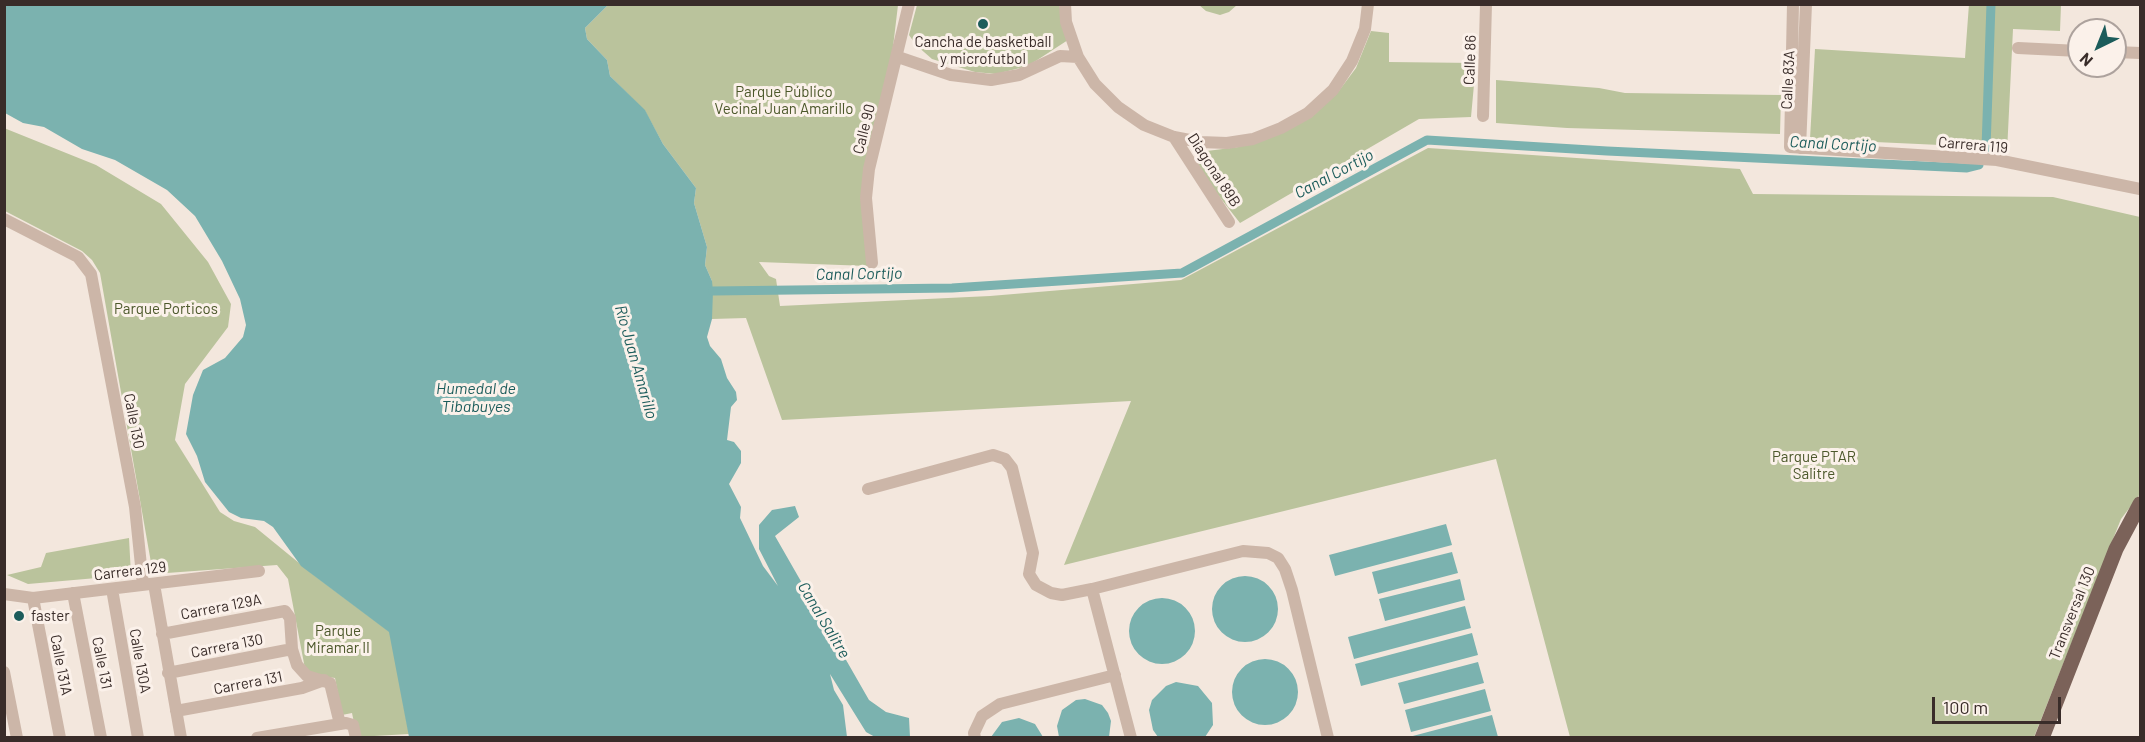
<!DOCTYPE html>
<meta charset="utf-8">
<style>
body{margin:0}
#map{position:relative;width:2145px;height:742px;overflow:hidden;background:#f3e7dd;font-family:Barlow,sans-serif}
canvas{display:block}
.frame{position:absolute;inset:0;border:6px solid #392c29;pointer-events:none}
.north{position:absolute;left:2067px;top:18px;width:60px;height:60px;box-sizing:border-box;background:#fbf1ea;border:2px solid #ada29d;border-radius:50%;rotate:223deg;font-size:16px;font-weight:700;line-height:24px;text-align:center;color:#392c29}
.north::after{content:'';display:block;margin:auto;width:21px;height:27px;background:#1c5c5b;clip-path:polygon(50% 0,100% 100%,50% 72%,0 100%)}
.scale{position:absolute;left:1932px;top:697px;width:129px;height:27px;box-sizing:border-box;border:3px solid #392c29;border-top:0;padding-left:8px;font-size:18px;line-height:21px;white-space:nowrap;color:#392c29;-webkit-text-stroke:4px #fbf1ea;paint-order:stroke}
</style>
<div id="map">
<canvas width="2145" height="742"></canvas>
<div class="frame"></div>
<div class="north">N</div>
<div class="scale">100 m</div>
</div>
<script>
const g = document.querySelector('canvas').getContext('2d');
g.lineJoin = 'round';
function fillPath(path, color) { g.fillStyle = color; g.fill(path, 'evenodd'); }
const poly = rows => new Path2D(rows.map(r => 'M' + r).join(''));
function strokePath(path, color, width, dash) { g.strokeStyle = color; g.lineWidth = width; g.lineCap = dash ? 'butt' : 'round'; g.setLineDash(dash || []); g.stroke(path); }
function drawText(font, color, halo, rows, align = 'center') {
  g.font = font + ' Barlow,sans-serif'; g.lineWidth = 6; g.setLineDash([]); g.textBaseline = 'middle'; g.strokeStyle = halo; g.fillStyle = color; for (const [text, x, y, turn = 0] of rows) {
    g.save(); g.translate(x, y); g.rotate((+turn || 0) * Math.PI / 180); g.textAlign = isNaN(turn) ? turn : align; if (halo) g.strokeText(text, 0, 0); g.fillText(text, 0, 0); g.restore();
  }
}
fillPath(poly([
 [1059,4,1068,40,1028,66,996,74,975,72,932,59,916,45,909,35,917,5],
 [1969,4,2061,5,2060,31,2013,29,2007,152,1962,146,1810,139,1815,49,1965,58],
 [608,5,898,5,893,47,874,133,868,266,759,262,769,276,776,279,780,306,990,296,1181,280,1428,148,1740,169,1753,194,2053,197,2140,217,2140,494,2121,519,2034,737,1570,737,1496,459,1064,565,1131,401,782,420,746,318,712,319,712,281,705,265,707,247,694,203,696,188,663,144,645,111,610,76,607,60,587,39,585,28],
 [1199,5,1237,5,1229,12,1220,15,1206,11],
 [1371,31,1389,33,1389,62,1476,63,1471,117,1419,119,1240,223,1211,186,1197,162,1200,156,1207,151,1238,147,1317,112,1338,92,1356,68],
 [1496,80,1599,88,1625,93,1781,95,1780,134,1567,128,1496,123],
 [4,128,96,165,161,204,208,262,231,304,228,327,185,384,175,440,220,512,234,521,255,527,315,576,390,632,409,734,357,737,352,713,342,715,335,678,306,674,288,579,277,565,153,574,100,273,92,260,82,251,5,211],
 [129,538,131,575,28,584,7,575,41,567,46,553]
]), '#bac39c');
fillPath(poly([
 [5,4,608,5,585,28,587,39,607,60,610,76,645,110,663,144,696,188,694,203,707,247,705,265,712,281,713,291,712,319,707,337,710,346,721,359,727,378,736,392,737,400,731,407,727,440,734,442,741,451,741,463,729,484,741,507,740,518,763,566,778,586,759,549,759,525,772,510,795,506,799,517,775,536,869,700,886,712,909,718,910,737,875,737,866,732,830,674,834,690,843,705,847,737,409,737,389,632,301,566,273,527,264,521,241,518,229,512,205,482,197,456,186,434,193,395,203,370,225,358,243,337,246,325,240,299,222,261,195,216,167,190,115,160,82,149,44,127,23,123,5,113],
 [1446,524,1452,545,1335,576,1329,555],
 [1452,552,1458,573,1378,594,1372,572],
 '1212 609a33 33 0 1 1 66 0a33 33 0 1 1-66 0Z',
 [1460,579,1465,600,1385,621,1379,599],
 '1129 631a33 33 0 1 1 66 0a33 33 0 1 1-66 0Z',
 [1465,606,1471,628,1354,659,1348,637],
 [1472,633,1478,655,1361,686,1355,664],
 '1232 692a33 33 0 1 1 66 0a33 33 0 1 1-66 0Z',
 [1478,662,1484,683,1404,704,1398,683],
 [1176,682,1198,686,1212,703,1213,725,1205,737,1158,737,1153,730,1149,710,1152,700,1166,686],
 [1485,689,1491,711,1411,732,1405,710],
 [1085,699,1102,705,1108,713,1111,721,1109,737,1059,737,1057,726,1062,710,1076,700],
 [1492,715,1498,737,1409,737],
 [1019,718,1035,724,1043,737,991,737,1002,722]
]), '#7bb2af');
strokePath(poly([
 [1986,148,1991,4],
 [713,291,952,288,1182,273,1427,140,1607,151,1967,168,1979,165]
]), '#7bb2af', 9);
strokePath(poly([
 [1065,4,1066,22,1078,57,1095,84,1118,107,1144,125,1174,137,1200,142,1227,143,1253,139,1281,128,1308,113,1333,90,1352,61,1365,29,1368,4],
 [1793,4,1790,147,1997,160,2140,189],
 [2018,48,2079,51],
 [2115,52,2140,53],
 [898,57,951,75,991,80,1019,75,1060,56,1078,57],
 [1483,116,1486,4],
 [1174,137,1229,222],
 [1800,148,1806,4],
 [4,219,78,257,91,274,135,507,143,585],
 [872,263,866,198,869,169,909,4],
 [868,489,993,455,1005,459,1012,468,1033,553,1029,574,1036,585,1051,593,1062,595,1092,589,1243,551,1268,553,1278,558,1285,569,1292,590,1328,738],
 [154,584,181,738],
 [112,589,138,738],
 [1092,589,1131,738],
 [73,593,101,738],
 [4,594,33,598,259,571],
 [33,598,60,738],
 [162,634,285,611,290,618,292,649,297,665,307,676,330,683,340,724],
 [4,672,17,738],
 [168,673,292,649],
 [176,711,302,688,324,680],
 [257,738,346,723,353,725,356,738],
 [975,738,974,733,982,716,1000,704,1115,675]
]), '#ccb6a8', 12);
strokePath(poly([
 [2042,738,2116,549,2140,504]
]), '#7b6259', 15);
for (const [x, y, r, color] of [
 [983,24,6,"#1c5c5b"],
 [19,616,6,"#1c5c5b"]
]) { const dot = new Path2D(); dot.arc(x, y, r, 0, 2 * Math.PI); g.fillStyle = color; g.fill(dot); strokePath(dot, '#fbf1ea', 2); }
drawText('15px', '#392c29', '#fbf1ea', [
 ["Cancha de basketball",983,42],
 ["y microfutbol",983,59],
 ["faster",31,616,"left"]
]);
drawText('15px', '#392c29', '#fbf1ea', [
 ["Calle 86",1470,60,-88],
 ["Calle 83A",1788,80,-87],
 ["Calle 90",864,129,-76],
 ["Carrera 119",1973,145,5],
 ["Diagonal 89B",1214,170,57],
 ["Calle 130",134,421,79],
 ["Carrera 129",130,571,-7],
 ["Carrera 129A",221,607,-11],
 ["Transversal 130",2072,613,-68],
 ["Carrera 130",227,646,-11],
 ["Calle 130A",140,661,80],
 ["Calle 131",102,663,79],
 ["Calle 131A",61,665,79],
 ["Carrera 131",248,683,-11]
]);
drawText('15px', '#4c582b', '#fbf1ea', [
 ["Parque Público",784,92],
 ["Vecinal Juan Amarillo",784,109],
 ["Parque Porticos",166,309],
 ["Parque PTAR",1814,457],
 ["Salitre",1814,474],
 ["Parque",338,631],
 ["Miramar II",338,648]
]);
drawText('italic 16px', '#1c5c5b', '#fbf1ea', [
 ["Canal Cortijo",1833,144,3],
 ["Canal Cortijo",1334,174,-28],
 ["Canal Cortijo",859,274,-1],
 ["Río Juan Amarillo",636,362,74],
 ["Humedal de",476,389],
 ["Tibabuyes",476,407],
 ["Canal Salitre",824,620,59]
]);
</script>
